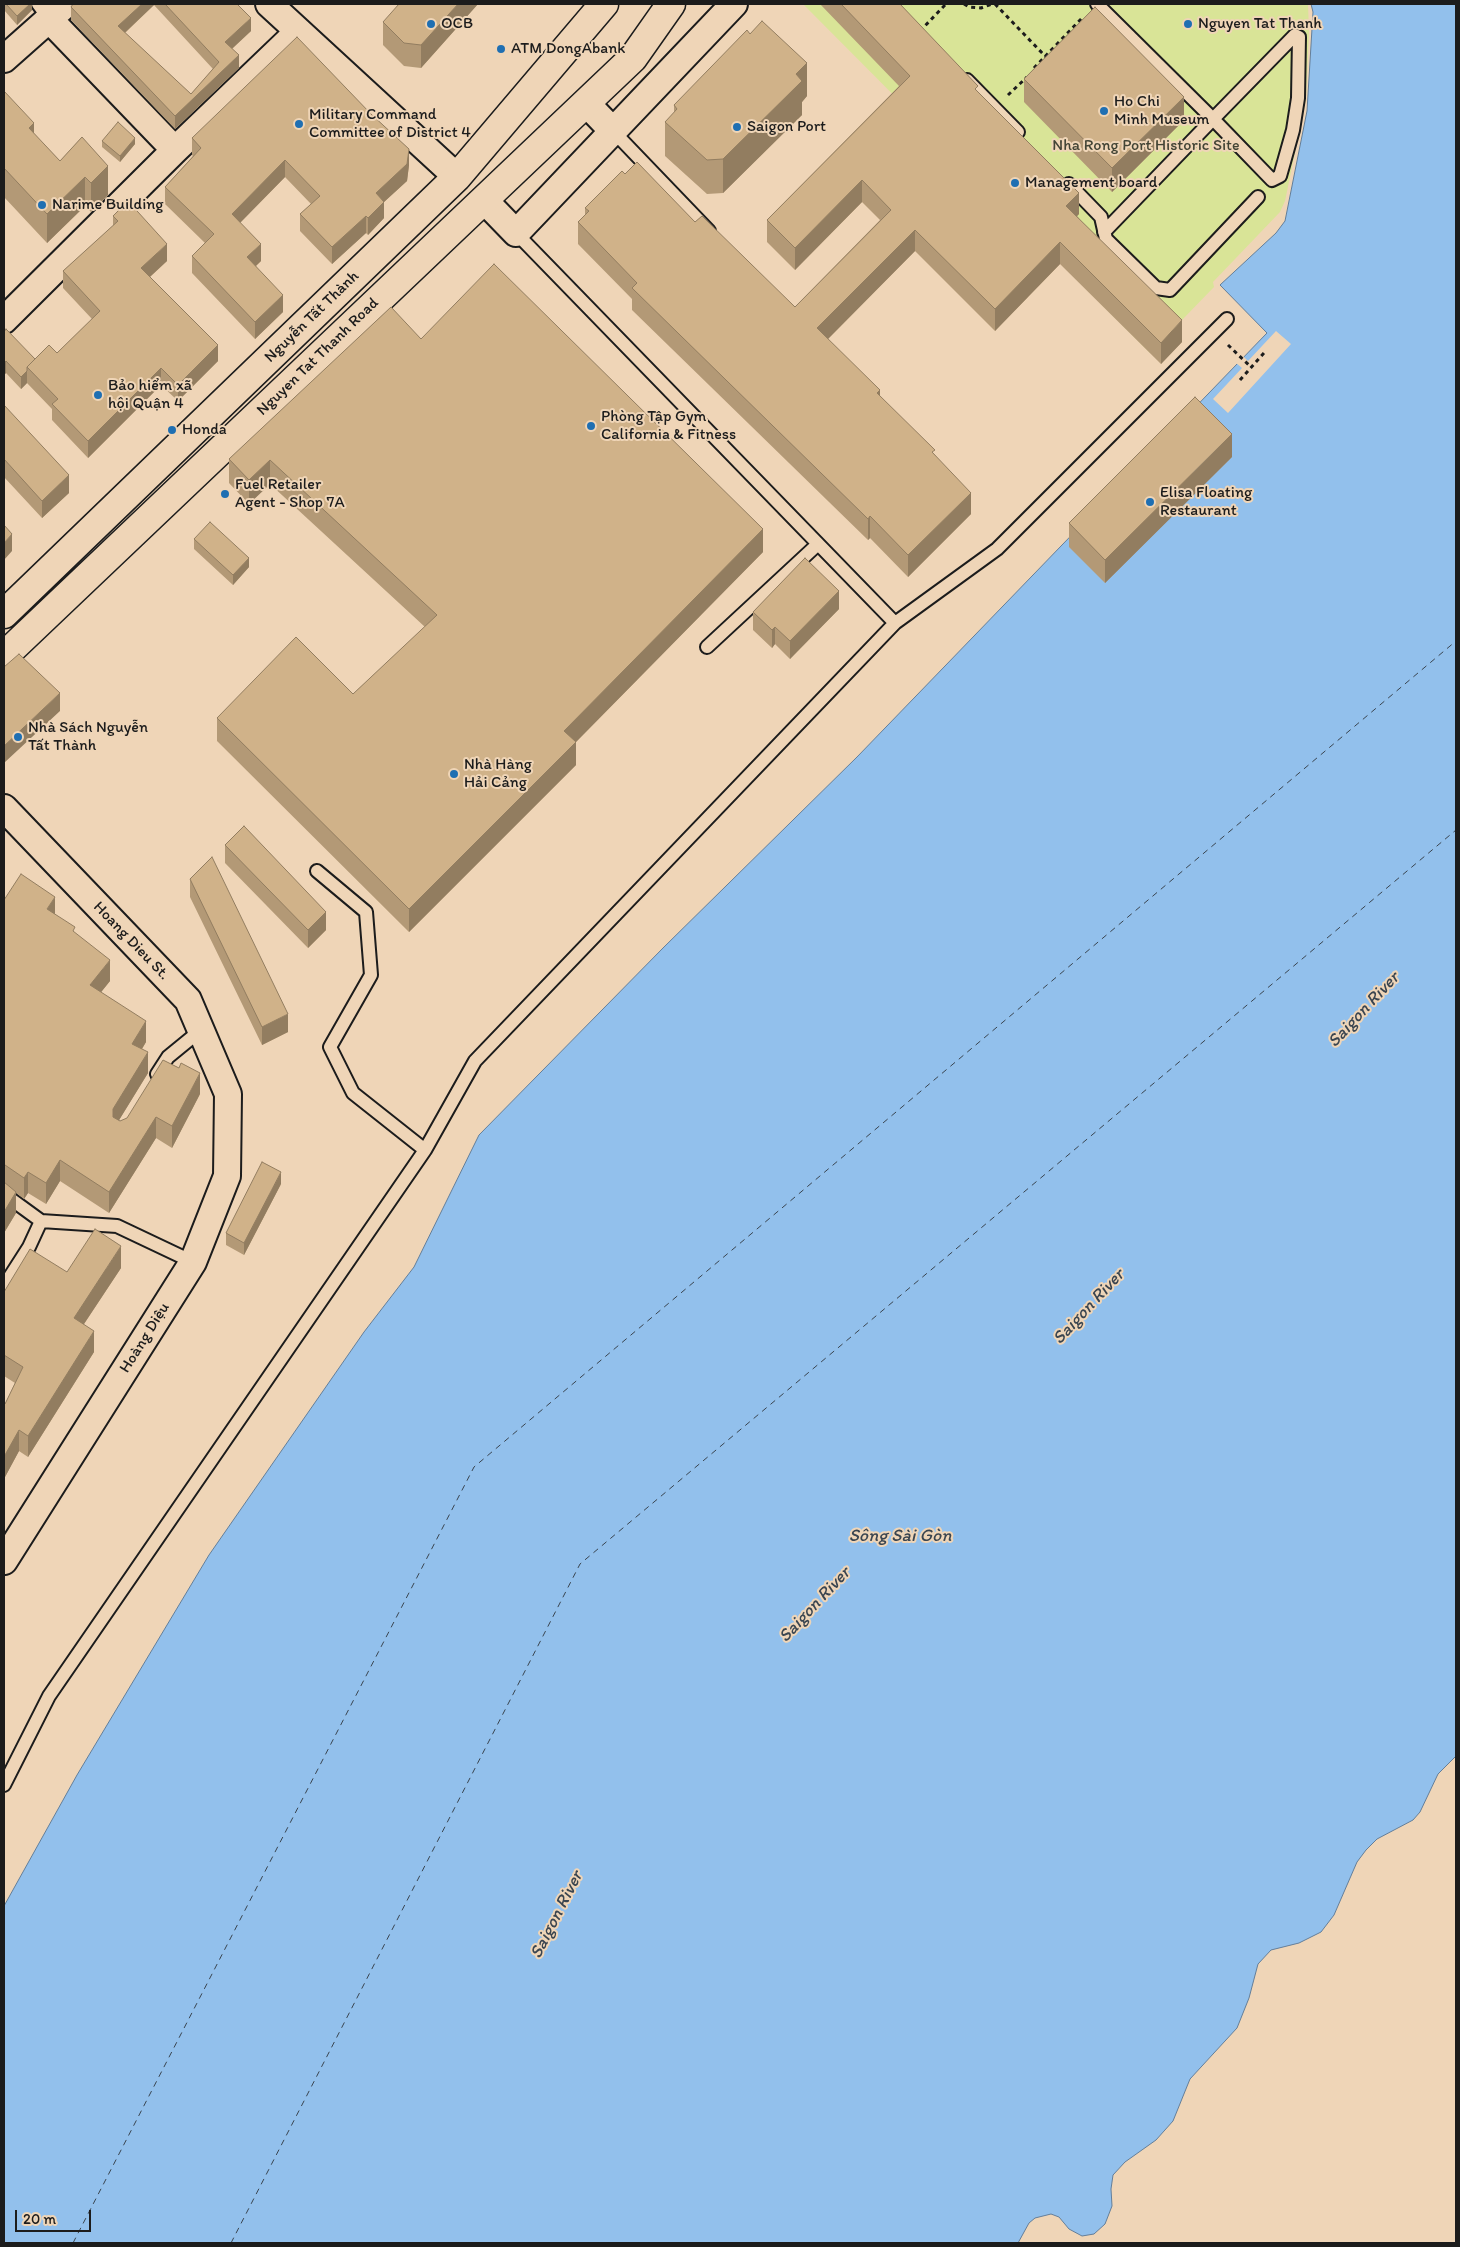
<!DOCTYPE html>
<meta charset="utf-8">
<style>
body{margin:0}
#map{position:relative;width:1460px;height:2247px;overflow:hidden;background:#efd5b7;font-family:Itim,sans-serif}
canvas{display:block}
.frame{position:absolute;inset:0;border:5px solid #1c1c1c;pointer-events:none}
.scale{position:absolute;left:15px;top:2210px;width:76px;height:22px;box-sizing:border-box;border:2px solid #1c1c1c;border-top:0;padding-left:6px;font-size:15px;line-height:18px;white-space:nowrap;color:#1c1c1c;-webkit-text-stroke:4px #efd5b7;paint-order:stroke}
</style>
<div id="map">
<canvas width="1460" height="2247"></canvas>
<div class="frame"></div>
<div class="scale">20 m</div>
</div>
<script>
const g = document.querySelector('canvas').getContext('2d');
g.lineJoin = 'round';
function fillPath(path, color) { g.fillStyle = color; g.fill(path, 'evenodd'); }
const poly = rows => new Path2D(rows.map(r => 'M' + r).join(''));
function strokePath(path, color, width, dash) { g.strokeStyle = color; g.lineWidth = width; g.lineCap = dash ? 'butt' : 'round'; g.setLineDash(dash || []); g.stroke(path); }
function drawText(font, color, halo, rows, align = 'center') {
  g.font = font + ' Itim,sans-serif'; g.lineWidth = 4; g.setLineDash([]); g.textBaseline = 'middle'; g.strokeStyle = halo; g.fillStyle = color; for (const [text, x, y, turn = 0] of rows) {
    g.save(); g.translate(x, y); g.rotate((+turn || 0) * Math.PI / 180); g.textAlign = isNaN(turn) ? turn : align; if (halo) g.strokeText(text, 0, 0); g.fillText(text, 0, 0); g.restore();
  }
}
fillPath(poly([
 [803,4,1308,4,1309,32,1306,99,1285,201,1280,212,1213,282,1214,287,1150,353]
]), '#d9e497');
const water = poly([
 [1311,4,1456,4,1456,1756,1438,1774,1420,1812,1413,1820,1377,1839,1366,1850,1357,1862,1334,1915,1321,1932,1299,1943,1271,1950,1258,1964,1249,1998,1237,2028,1190,2079,1173,2121,1156,2140,1125,2162,1113,2175,1111,2189,1112,2206,1105,2224,1094,2234,1082,2236,1069,2229,1059,2217,1051,2214,1035,2218,1029,2223,1018,2243,4,2243,4,1906,77,1775,209,1555,364,1332,414,1267,479,1135,663,948,857,757,1267,333,1220,285,1276,233,1285,221,1307,111,1313,12,1311,4]
]);
fillPath(water, '#92c0ec');
strokePath(water, '#637e99', 1);
fillPath(poly([
 [1276,331,1291,344,1228,413,1213,399,1242,368,1235,362,1242,355,1248,361]
]), '#efd5b7');
strokePath(poly([
 [73,2243,474,1467,1456,641],
 [231,2243,580,1564,1456,830]
]), '#3a4550', 1, [6, 5]);
const lane = poly([
 [38,4,49,19],
 [1097,4,1213,119,1272,180,1280,176,1293,130,1298,98,1299,37,1295,35,1213,119,1104,232],
 [967,80,1018,132],
 [614,132,709,231],
 [1069,184,1101,217,1106,239,1156,288,1170,290,1258,197],
 [516,233,895,623],
 [707,647,818,544],
 [317,871,366,912,371,975,330,1047,353,1093,425,1150],
 [157,1074,168,1057,201,1030],
 [4,1194,41,1221],
 [4,1286,29,1247,41,1221,117,1226,193,1262],
 [4,1785,49,1696,425,1150,475,1061,895,623,997,549,1227,319]
]);
const street = poly([
 [269,4,457,177],
 [49,19,175,150],
 [4,59,66,4],
 [586,103,614,132],
 [484,200,516,233,734,4],
 [4,320,175,150,298,32],
 [4,808,188,1000,228,1094,227,1176,193,1262,4,1561]
]);
const primary = poly([
 [4,614,457,177,604,4],
 [4,656,633,58,671,4]
]);
strokePath(lane, '#1c1c1c', 16);
strokePath(street, '#1c1c1c', 30);
strokePath(primary, '#1c1c1c', 31);
strokePath(poly([
 [964,4,969,7,981,8,992,4],
 [995,4,1046,57],
 [920,31,946,4],
 [1034,68,1083,17],
 [1008,95,1027,77],
 [1228,345,1251,367],
 [1240,380,1264,353]
]), '#1c1c1c', 3, [4, 4]);
strokePath(lane, '#efd5b7', 12);
strokePath(street, '#efd5b7', 26);
strokePath(primary, '#efd5b7', 28);
fillPath(poly([
 [4,4,32,4,32,10,17,25,4,10],
 [73,4,237,4,251,31,232,49,239,68,175,129,71,20,71,7],
 [154,5,213,69,191,94,125,33],
 [478,4,421,68,404,66,383,45,383,22],
 [820,4,900,4,978,92,1079,214,1077,216,1182,342,1161,364,1060,264,995,331,915,251,828,339,880,397,935,455,971,514,908,577,870,538,868,540,632,310,632,299,578,244,578,222,585,215,585,208,625,174,695,222,795,307,880,220,862,202,795,270,767,242,767,220,899,86],
 [1024,79,1184,120,1112,192,1024,102],
 [4,91,34,134,60,161,82,137,108,195,91,212,85,206,47,243,4,197],
 [807,96,802,102,802,115,723,193,707,194,665,156,665,122,674,113,674,105],
 [192,138,409,165,407,181,384,202,384,218,368,235,366,233,332,264,300,231,300,214,311,204,285,177,240,223,261,261,256,266,283,312,255,339,192,273,192,256,205,243,165,204,165,187,193,156,192,155],
 [102,141,135,144,120,162,102,147],
 [113,216,167,261,150,277,218,361,178,401,161,385,88,458,52,420,52,409,27,383,21,389,6,373,4,375,4,332,35,359,57,353,92,319,63,288,63,271,113,226],
 [421,339,763,552,576,742,576,765,409,932,217,741,217,718,353,694,425,627,270,484,249,504,229,483,229,459],
 [4,405,69,493,42,518,4,477],
 [1232,457,1105,583,1069,547,1069,523],
 [194,539,249,567,233,585,194,549],
 [839,609,790,659,775,644,772,648,753,630,753,612],
 [225,845,326,930,308,948,225,863],
 [190,879,288,1032,262,1045,190,897],
 [4,900,55,914,75,933,110,981,101,992,146,1042,142,1049,148,1073,119,1120,120,1121,200,1094,172,1148,156,1138,109,1213,60,1181,46,1204,28,1193,24,1199,16,1193,16,1213,4,1233],
 [281,1184,244,1255,226,1245,226,1233],
 [121,1268,84,1324,94,1352,28,1457,19,1451,5,1477,4,1476,4,1403,5,1404,15,1383,4,1376,4,1292,67,1272]
]), '#b39976');
fillPath(poly([
 [30,4,32,4,32,10,17,25,17,16],
 [142,4,154,4,154,5,118,39,118,26],
 [458,4,478,4,421,68,421,45],
 [251,18,251,31,225,55,225,42],
 [239,55,239,68,175,129,175,116],
 [807,63,807,96,802,102,802,115,723,193,723,159,796,74],
 [1184,97,1184,120,1112,192,1112,168],
 [34,123,34,152,29,128],
 [135,138,135,144,120,162,120,156],
 [409,149,409,165,407,181,384,202,384,218,368,235,368,218,376,193],
 [285,160,285,177,232,231,232,214],
 [108,166,108,195,91,212,91,183],
 [85,177,85,206,47,243,47,214],
 [862,180,862,202,795,270,795,248],
 [1079,193,1079,214,1066,227,1066,206],
 [366,216,366,233,332,264,332,247],
 [915,230,915,251,817,350,817,328],
 [1060,242,1060,264,995,331,995,309],
 [167,244,167,261,141,285,141,268],
 [261,244,261,261,247,274,247,257],
 [283,295,283,312,255,339,255,322],
 [1182,320,1182,342,1161,364,1161,343],
 [218,345,218,361,178,401,178,385],
 [6,361,6,373,4,375,4,363],
 [161,368,161,385,88,458,88,441],
 [27,371,27,383,21,389,21,377],
 [880,390,880,411,877,393],
 [1232,434,1232,457,1105,583,1105,560],
 [270,460,270,484,249,504,249,480],
 [69,475,69,493,42,518,42,501],
 [971,493,971,514,908,577,908,555],
 [870,516,870,538,868,540,868,519],
 [763,529,763,552,576,742,576,765,409,932,409,909,564,731],
 [12,534,12,551,4,560,4,543],
 [249,558,249,567,233,585,233,575],
 [839,591,839,609,790,659,790,641],
 [775,627,775,644,772,648,772,630],
 [60,693,60,711,4,763,4,746],
 [55,897,55,918,47,909],
 [326,912,326,930,308,948,308,930],
 [110,960,110,981,90,1006,90,985],
 [288,1014,288,1032,262,1045,262,1027],
 [146,1021,146,1042,132,1065,132,1044],
 [148,1052,148,1073,113,1130,113,1109],
 [200,1073,200,1094,172,1148,172,1126],
 [156,1117,156,1138,109,1213,109,1192],
 [60,1160,60,1181,46,1204,46,1183],
 [5,1165,5,1186,4,1187,4,1166],
 [28,1172,28,1193,24,1199,24,1178],
 [281,1172,281,1184,244,1255,244,1243],
 [16,1192,16,1213,4,1233,4,1212],
 [121,1246,121,1268,74,1339,74,1318],
 [94,1331,94,1352,28,1457,28,1436],
 [19,1430,19,1451,5,1477,5,1455]
]), '#927d60');
const building = poly([
 [6,4,30,4,17,16,6,4],
 [73,4,142,4,118,26,191,94,219,62,165,4,237,4,251,18,225,42,239,55,175,116,71,7,73,4],
 [399,4,458,4,421,45,404,43,383,22,399,4],
 [841,4,900,4,978,86,975,89,1079,193,1066,206,1182,320,1161,343,1060,242,995,309,915,230,817,328,880,390,877,393,935,450,932,452,971,493,908,555,870,516,868,519,632,288,637,283,578,222,589,211,585,208,622,171,625,174,637,162,695,222,702,216,795,307,891,210,862,180,795,248,767,220,910,76,841,4],
 [1095,7,1184,97,1112,168,1024,79,1095,7],
 [762,21,807,63,796,74,802,81,723,159,707,160,665,122,677,109,674,105,747,30,750,34,762,21],
 [297,37,371,114,409,149,407,164,376,193,384,202,368,218,366,216,332,247,300,214,320,196,285,160,232,214,261,244,247,257,283,295,255,322,192,256,214,234,165,187,201,148,192,138,297,37],
 [4,91,34,123,29,128,60,161,82,137,108,166,91,183,85,177,47,214,4,168,4,91],
 [118,122,135,138,120,156,102,141,118,122],
 [128,201,167,244,141,268,218,345,178,385,161,368,88,441,52,404,58,399,27,367,49,345,57,353,100,311,63,271,118,221,113,216,128,201],
 [494,264,763,529,564,731,576,742,409,909,217,718,296,637,353,694,437,615,270,460,249,480,229,459,391,307,421,339,494,264],
 [6,329,35,359,27,367,27,371,21,377,6,361,4,363,4,332,6,329],
 [1195,397,1232,434,1105,560,1069,523,1195,397],
 [4,405,69,475,42,501,4,459,4,405],
 [210,522,249,558,233,575,194,539,210,522],
 [4,525,12,534,4,543,4,525],
 [805,558,839,591,790,641,775,627,772,630,753,612,805,558],
 [19,654,60,693,4,746,4,667,19,654],
 [244,826,326,912,308,930,225,845,244,826],
 [212,857,288,1014,262,1027,190,879,212,857],
 [21,874,55,897,47,909,75,927,73,931,110,960,90,985,146,1021,132,1044,148,1052,113,1109,113,1117,120,1121,127,1118,163,1060,179,1068,181,1063,200,1073,172,1126,156,1117,109,1192,60,1160,46,1183,28,1172,24,1178,5,1165,4,1166,4,900,21,874],
 [262,1162,281,1172,244,1243,226,1233,262,1162],
 [4,1182,16,1192,4,1212,4,1182],
 [95,1229,121,1246,74,1318,94,1331,28,1436,19,1430,5,1455,4,1455,4,1403,5,1404,23,1367,4,1355,4,1292,30,1249,67,1272,95,1229]
]);
fillPath(building, '#d0b289');
strokePath(building, '#927d60', 1);
for (const [x, y, r, color] of [
 [431,24,5,"#1f6fb2"],
 [1188,24,5,"#1f6fb2"],
 [501,49,5,"#1f6fb2"],
 [1104,111,5,"#1f6fb2"],
 [299,124,5,"#1f6fb2"],
 [737,127,5,"#1f6fb2"],
 [1015,183,5,"#1f6fb2"],
 [42,205,5,"#1f6fb2"],
 [98,395,5,"#1f6fb2"],
 [591,426,5,"#1f6fb2"],
 [172,430,5,"#1f6fb2"],
 [225,494,5,"#1f6fb2"],
 [1150,502,5,"#1f6fb2"],
 [18,737,5,"#1f6fb2"],
 [454,774,5,"#1f6fb2"]
]) { const dot = new Path2D(); dot.arc(x, y, r, 0, 2 * Math.PI); g.fillStyle = color; g.fill(dot); strokePath(dot, '#efd5b7', 2); }
drawText('16px', '#1c1c1c', '#efd5b7', [
 ["OCB",441,24],
 ["Nguyen Tat Thanh",1198,24],
 ["ATM DongAbank",511,49],
 ["Ho Chi",1114,102],
 ["Minh Museum",1114,120],
 ["Military Command",309,115],
 ["Committee of District 4",309,133],
 ["Saigon Port",747,127],
 ["Management board",1025,183],
 ["Narime Building",52,205],
 ["Bảo hiểm xã",108,386],
 ["hội Quận 4",108,404],
 ["Phòng Tập Gym",601,417],
 ["California & Fitness",601,435],
 ["Honda",182,430],
 ["Fuel Retailer",235,485],
 ["Agent - Shop 7A",235,503],
 ["Elisa Floating",1160,493],
 ["Restaurant",1160,511],
 ["Nhà Sách Nguyễn",28,728],
 ["Tất Thành",28,746],
 ["Nhà Hàng",464,765],
 ["Hải Cảng",464,783]
], 'left');
drawText('16px', '#424435', '#efd5b7', [
 ["Nha Rong Port Historic Site",1146,146]
]);
drawText('16px', '#1c1c1c', '#efd5b7', [
 ["Nguyễn Tất Thành",312,317,-44],
 ["Nguyen Tat Thanh Road",318,357,-44],
 ["Hoang Dieu St.",131,941,46],
 ["Hoàng Diệu",145,1338,-58]
]);
drawText('italic 18px', '#3a4550', '#efd5b7', [
 ["Saigon River",1364,1010,-47],
 ["Saigon River",1089,1307,-47],
 ["Sông Sài Gòn",900,1536],
 ["Saigon River",815,1605,-47],
 ["Saigon River",557,1915,-63]
]);
</script>
